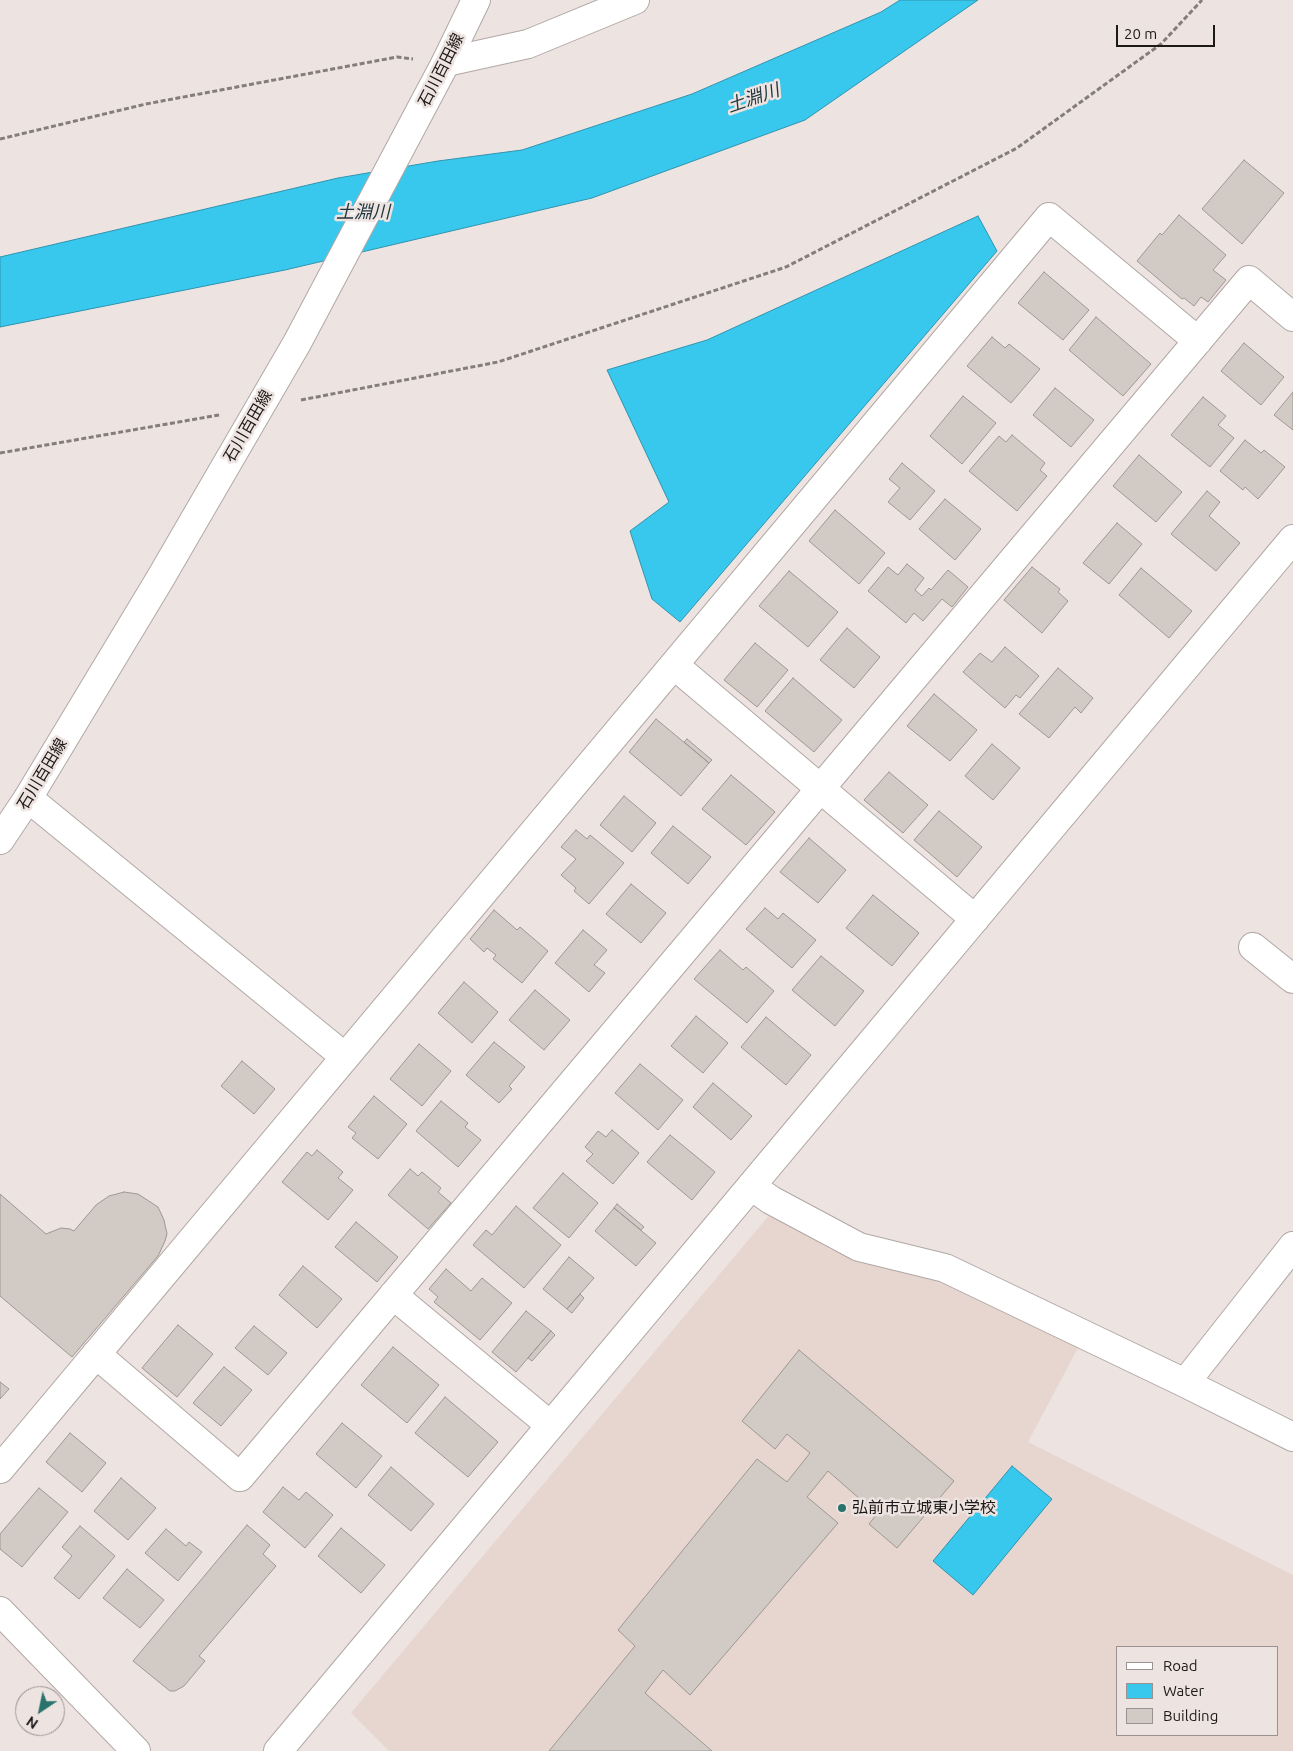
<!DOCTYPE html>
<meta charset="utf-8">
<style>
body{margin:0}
#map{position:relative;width:1293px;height:1751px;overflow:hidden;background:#ede3e0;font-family:Ubuntu,sans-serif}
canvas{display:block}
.legend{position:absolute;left:1116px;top:1646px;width:162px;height:90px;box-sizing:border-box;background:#ede3e0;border:1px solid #999290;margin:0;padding:6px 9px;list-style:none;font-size:15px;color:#1c1918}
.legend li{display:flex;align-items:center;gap:10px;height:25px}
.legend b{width:25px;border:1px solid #999290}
.north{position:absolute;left:15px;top:1686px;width:50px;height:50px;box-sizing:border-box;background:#ede3e0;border:1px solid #999290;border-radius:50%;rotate:214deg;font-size:14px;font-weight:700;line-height:20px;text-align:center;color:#1c1918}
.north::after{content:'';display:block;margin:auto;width:18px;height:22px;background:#2a736d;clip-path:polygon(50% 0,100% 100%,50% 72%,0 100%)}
.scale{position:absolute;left:1116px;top:25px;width:99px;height:22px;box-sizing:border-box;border:2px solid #1c1918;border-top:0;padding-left:6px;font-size:15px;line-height:18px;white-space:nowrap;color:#1c1918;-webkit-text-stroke:4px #ede3e0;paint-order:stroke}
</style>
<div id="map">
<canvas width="1293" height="1751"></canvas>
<ul class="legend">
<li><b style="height:6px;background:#fff"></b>Road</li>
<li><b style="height:14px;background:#38c8ee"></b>Water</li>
<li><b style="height:14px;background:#d2cbc5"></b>Building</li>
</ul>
<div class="north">N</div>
<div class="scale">20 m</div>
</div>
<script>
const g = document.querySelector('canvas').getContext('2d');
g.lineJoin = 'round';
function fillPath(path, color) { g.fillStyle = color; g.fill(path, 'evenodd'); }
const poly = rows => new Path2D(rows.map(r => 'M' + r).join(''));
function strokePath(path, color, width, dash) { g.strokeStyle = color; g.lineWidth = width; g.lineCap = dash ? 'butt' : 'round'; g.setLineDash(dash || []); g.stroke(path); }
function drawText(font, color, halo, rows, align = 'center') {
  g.font = font + ' Ubuntu,"Noto Sans JP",sans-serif'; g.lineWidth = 5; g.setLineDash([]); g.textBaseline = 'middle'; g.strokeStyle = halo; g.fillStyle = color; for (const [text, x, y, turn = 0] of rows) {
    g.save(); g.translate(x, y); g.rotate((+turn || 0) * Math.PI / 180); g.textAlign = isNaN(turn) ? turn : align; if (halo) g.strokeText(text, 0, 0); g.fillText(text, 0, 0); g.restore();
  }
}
fillPath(poly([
 [771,1213,831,1250,940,1274,1081,1342,1028,1442,1293,1575,1293,1751,389,1751,351,1713],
 [1117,1647,1277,1647,1277,1735,1117,1735]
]), '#e7d6cf');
const water = poly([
 [900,0,978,0,805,120,592,198,285,270,0,327,0,257,338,178,438,161,522,150,692,94,881,12,900,0],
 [978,216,997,251,680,622,652,599,630,531,669,502,607,370,707,340,978,216],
 [1012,1466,1052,1499,973,1595,933,1561,1012,1466]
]);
fillPath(water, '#38c8ee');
strokePath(water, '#3094ae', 1);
const building = poly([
 [1244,160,1284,193,1242,244,1202,209,1244,160],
 [1179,215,1226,255,1213,270,1226,280,1208,302,1201,297,1194,306,1184,298,1182,299,1137,261,1160,233,1162,235,1179,215],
 [1044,272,1089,310,1063,340,1018,303,1044,272],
 [1096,317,1151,364,1123,396,1069,350,1096,317],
 [992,337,1005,348,1009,344,1040,369,1011,403,967,366,992,337],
 [1244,343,1284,377,1261,405,1221,371,1244,343],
 [1055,388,1094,420,1071,447,1033,415,1055,388],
 [1293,392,1293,430,1274,415,1293,392],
 [963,396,996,423,962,464,930,436,963,396],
 [1203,397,1226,416,1218,425,1234,438,1210,467,1171,435,1203,397],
 [1012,435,1045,463,1040,470,1047,476,1017,511,969,471,999,436,1006,442,1012,435],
 [1245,440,1261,453,1264,450,1285,467,1258,499,1245,487,1243,490,1220,471,1245,440],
 [1139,455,1182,492,1156,522,1113,486,1139,455],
 [902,463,935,491,910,520,888,502,900,488,889,479,902,463],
 [1207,491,1220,502,1209,516,1240,543,1216,571,1171,534,1207,491],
 [945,499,981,529,955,560,919,529,945,499],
 [835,510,885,553,859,584,809,541,835,510],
 [1117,523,1142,544,1109,584,1083,563,1117,523],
 [907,564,924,578,915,590,922,596,929,588,931,590,948,570,968,587,952,607,942,599,923,621,914,613,906,623,868,591,888,567,898,575,907,564],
 [1032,567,1060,589,1058,592,1068,601,1042,633,1004,600,1032,567],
 [1141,568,1192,611,1169,638,1119,595,1141,568],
 [789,571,838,612,808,647,759,606,789,571],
 [847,628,880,657,854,688,820,660,847,628],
 [755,643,788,670,757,707,724,680,755,643],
 [1005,647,1039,676,1020,698,1016,695,1005,708,963,672,980,653,992,662,1005,647],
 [1058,668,1093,698,1081,713,1075,707,1049,738,1019,714,1058,668],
 [793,678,842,720,814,752,765,711,793,678],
 [934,694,977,730,950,761,907,726,934,694],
 [656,719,709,763,681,796,629,752,656,719],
 [687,739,712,760,709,763,684,742,687,739],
 [992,744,1020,768,993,800,965,776,992,744],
 [889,772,928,805,903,833,864,800,889,772],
 [731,775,775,812,746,845,702,809,731,775],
 [624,796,656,823,632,852,600,825,624,796],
 [939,811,982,847,957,877,914,840,939,811],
 [673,826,711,857,688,884,651,853,673,826],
 [576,830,587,839,590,835,624,863,589,904,574,891,576,888,561,875,576,859,561,847,576,830],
 [809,838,846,870,818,903,780,872,809,838],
 [631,884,666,913,641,943,606,914,631,884],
 [873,895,919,933,892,966,846,928,873,895],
 [765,908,778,919,783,913,816,940,792,968,746,929,765,908],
 [494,910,517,930,520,927,548,951,522,983,493,959,496,955,487,948,484,952,470,939,494,910],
 [583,930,607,950,594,965,605,973,589,992,555,963,583,930],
 [720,950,743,970,746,967,774,991,747,1023,694,979,720,950],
 [821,956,864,991,835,1026,792,990,821,956],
 [464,982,498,1012,472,1043,438,1013,464,982],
 [535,990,570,1020,544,1050,509,1020,535,990],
 [696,1016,728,1043,703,1073,671,1046,696,1016],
 [766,1017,811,1055,786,1085,741,1047,766,1017],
 [494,1042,525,1067,509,1086,512,1089,499,1103,466,1075,494,1042],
 [419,1044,451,1071,422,1106,390,1079,419,1044],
 [242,1061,275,1089,254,1114,221,1086,242,1061],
 [640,1064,683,1100,658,1130,615,1093,640,1064],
 [713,1083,752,1116,731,1140,693,1107,713,1083],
 [374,1096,407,1124,378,1159,352,1138,356,1133,348,1127,374,1096],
 [441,1101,468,1123,465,1127,481,1140,458,1167,416,1131,441,1101],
 [612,1130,639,1153,613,1184,586,1161,593,1154,585,1147,598,1131,606,1137,612,1130],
 [670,1135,715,1172,692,1200,647,1162,670,1135],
 [317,1150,343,1172,338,1178,353,1190,328,1220,282,1182,307,1152,312,1156,317,1150],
 [410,1169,418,1176,422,1172,441,1188,438,1192,451,1203,428,1229,388,1195,410,1169],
 [563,1173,598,1203,569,1238,533,1208,563,1173],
 [124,1192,138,1194,158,1207,164,1220,167,1234,165,1241,158,1256,72,1357,0,1296,0,1194,46,1234,61,1228,70,1229,74,1231,96,1205,109,1196,124,1192],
 [617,1204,644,1227,641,1230,614,1208,617,1204],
 [516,1206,561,1245,524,1288,473,1245,486,1230,492,1235,516,1206],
 [614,1208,656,1243,636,1266,595,1231,614,1208],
 [356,1222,398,1257,377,1282,335,1247,356,1222],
 [569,1257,594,1278,567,1309,543,1289,569,1257],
 [303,1266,342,1299,317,1328,279,1295,303,1266],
 [446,1269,471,1291,482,1278,512,1303,480,1340,434,1302,438,1297,429,1289,446,1269],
 [580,1294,584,1298,572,1313,567,1309,580,1294],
 [526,1311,551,1331,516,1372,492,1352,526,1311],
 [178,1325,213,1354,177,1397,142,1368,178,1325],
 [254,1326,287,1353,268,1375,235,1348,254,1326],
 [551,1331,555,1335,532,1361,528,1358,551,1331],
 [393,1347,439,1385,407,1423,361,1385,393,1347],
 [799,1350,954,1481,897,1548,869,1524,877,1514,828,1471,807,1497,838,1523,690,1695,663,1670,645,1693,712,1751,549,1751,635,1646,618,1630,757,1459,787,1482,810,1453,787,1434,775,1449,742,1421,799,1350],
 [224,1367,252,1390,221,1426,193,1403,224,1367],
 [0,1382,9,1389,0,1399,0,1382],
 [445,1397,498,1442,468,1477,415,1433,445,1397],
 [342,1423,382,1456,356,1488,316,1454,342,1423],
 [70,1433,106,1463,82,1492,46,1462,70,1433],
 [391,1467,434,1504,411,1531,368,1495,391,1467],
 [121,1478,156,1508,128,1540,94,1511,121,1478],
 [283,1487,299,1500,306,1492,333,1515,305,1548,263,1512,283,1487],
 [39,1488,68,1512,22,1567,0,1549,0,1534,39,1488],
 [247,1525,270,1545,263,1554,276,1566,199,1656,205,1661,184,1686,175,1691,170,1691,133,1661,247,1525],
 [80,1526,115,1556,79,1599,54,1578,72,1556,62,1547,80,1526],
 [341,1528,385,1565,361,1593,318,1556,341,1528],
 [166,1529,186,1546,189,1542,202,1552,178,1581,145,1553,166,1529],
 [127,1569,164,1600,140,1628,103,1598,127,1569]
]);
fillPath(building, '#d2cbc5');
strokePath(building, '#9e9792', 1);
const minor = poly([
 [446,62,528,44,635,0],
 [674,665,975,919],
 [28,798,345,1057],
 [1253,947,1293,979],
 [751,1186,771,1200,859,1247,945,1268,1185,1383,1293,1437],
 [393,1295,550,1425],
 [96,1354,240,1477,1249,280,1293,317],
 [1185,1383,1293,1246],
 [0,1469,1049,217,1198,341],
 [0,1611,136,1751],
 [278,1751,1293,539]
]);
const major = poly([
 [0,840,28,798,160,579,297,343,446,62,476,0]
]);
strokePath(minor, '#b1a8a5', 30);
strokePath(major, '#b1a8a5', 30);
strokePath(poly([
 [0,139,146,104,397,57,413,59],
 [301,400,498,362,786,267,1017,148,1161,44,1202,0],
 [0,453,219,415]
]), '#847d7b', 3, [5, 2.5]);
strokePath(minor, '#fff', 28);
strokePath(major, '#fff', 28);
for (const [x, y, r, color] of [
 [842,1508,5,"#2a736d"]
]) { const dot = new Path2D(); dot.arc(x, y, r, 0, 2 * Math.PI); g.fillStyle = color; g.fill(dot); strokePath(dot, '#ede3e0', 2); }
drawText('16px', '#1c1918', '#ede3e0', [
 ["石川百田線",441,70,-63],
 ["石川百田線",248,426,-60],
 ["石川百田線",42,774,-59]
]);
drawText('16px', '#1c1918', '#ede3e0', [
 ["弘前市立城東小学校",852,1508]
], 'left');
drawText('italic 18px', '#20373f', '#ede3e0', [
 ["土淵川",753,98,-19],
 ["土淵川",363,212]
]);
</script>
